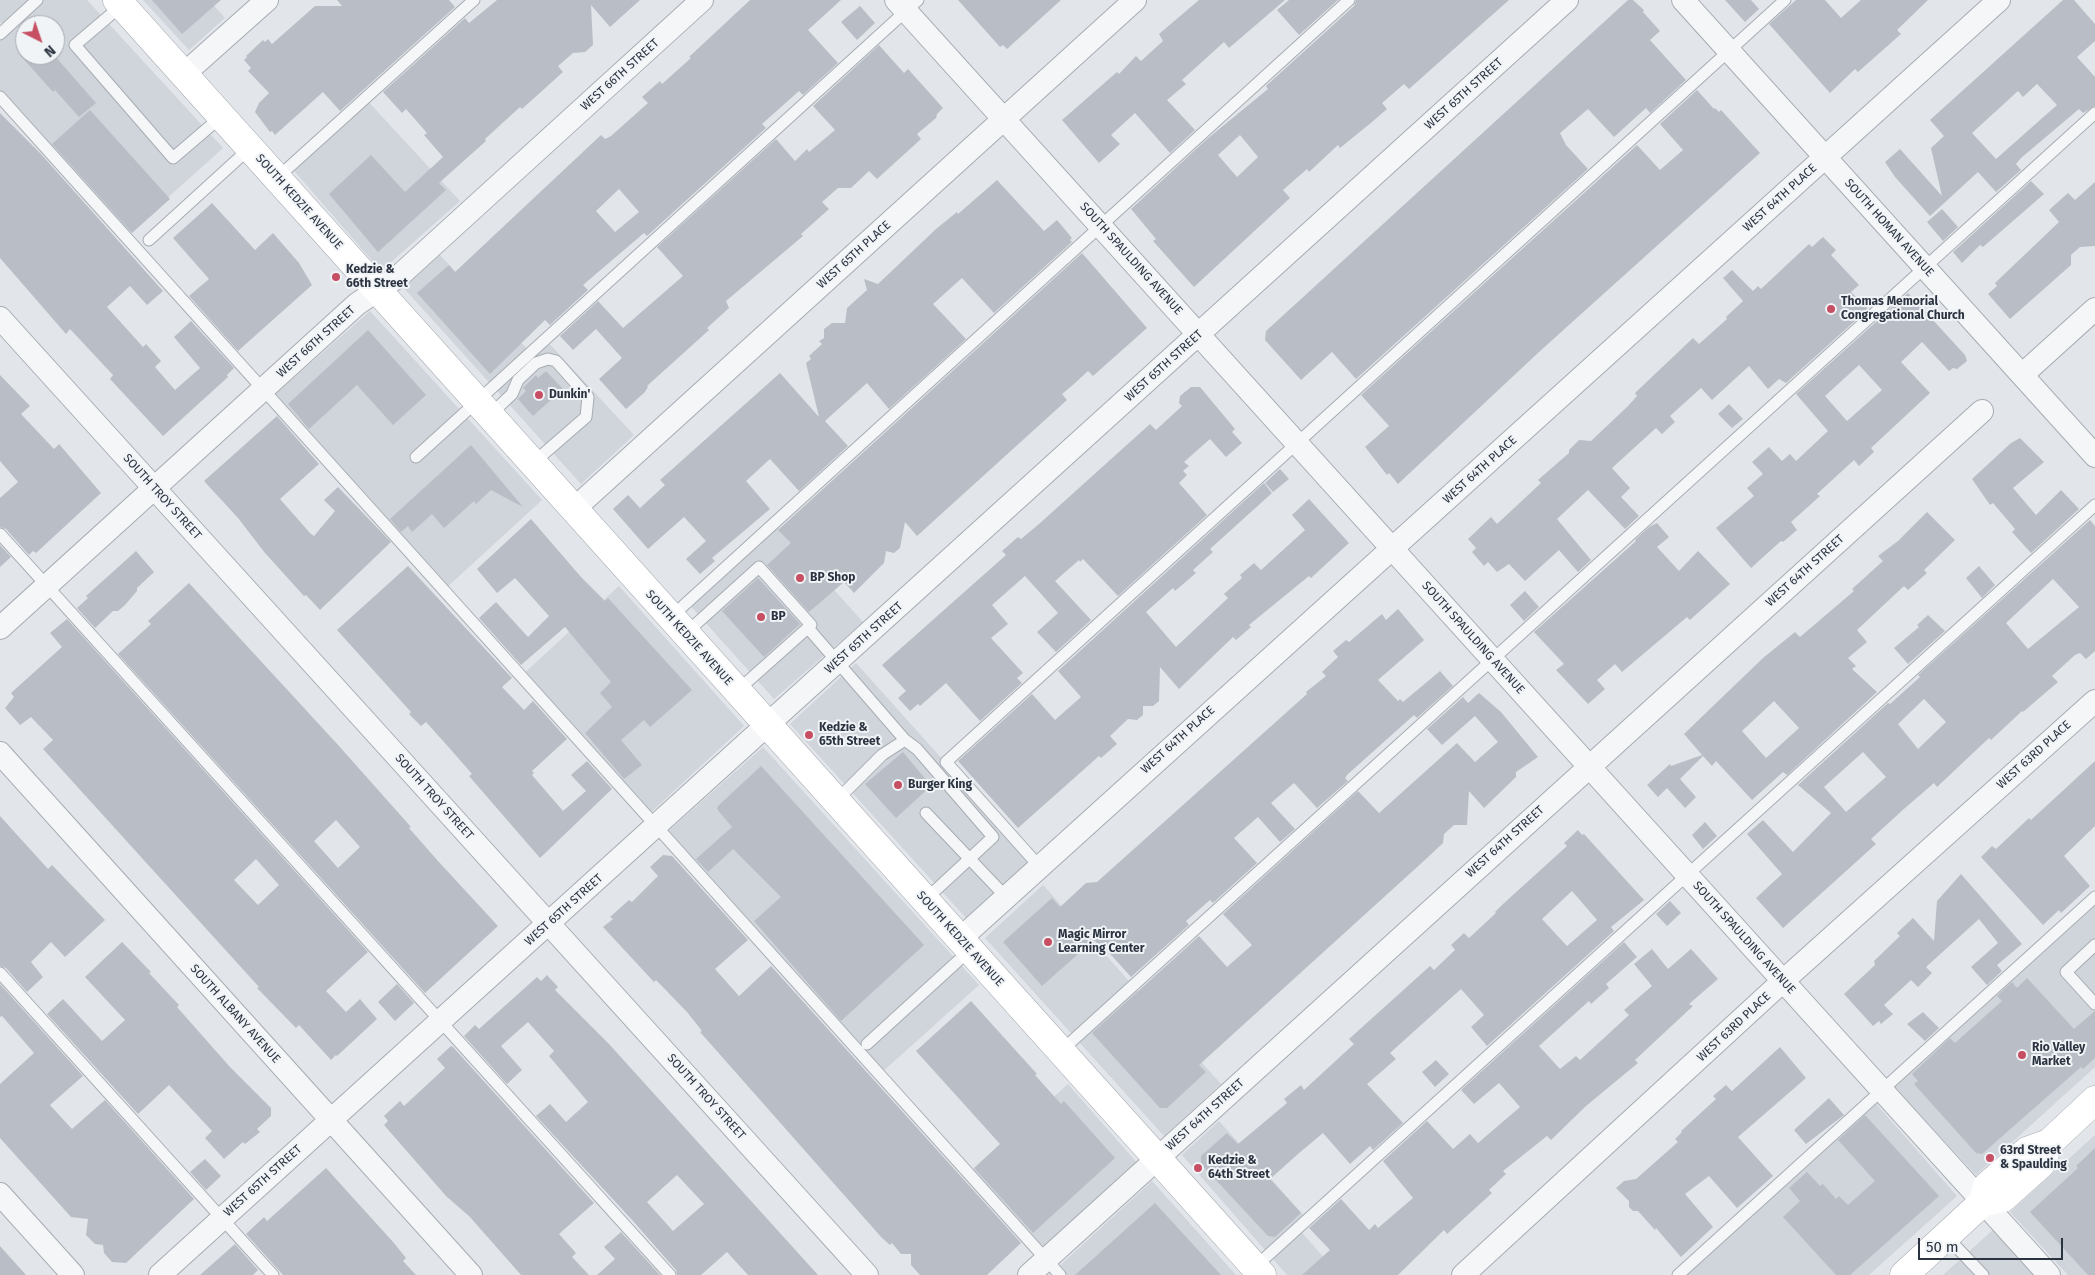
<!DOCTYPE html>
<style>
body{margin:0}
#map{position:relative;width:2095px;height:1275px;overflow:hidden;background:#e2e5e9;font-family:"Fira Sans",sans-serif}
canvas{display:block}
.north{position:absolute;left:15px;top:15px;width:50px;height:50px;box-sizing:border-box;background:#f1f4f7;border:1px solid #a2a7ae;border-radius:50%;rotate:139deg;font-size:14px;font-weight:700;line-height:20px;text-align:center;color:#2b3340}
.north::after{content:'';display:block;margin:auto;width:18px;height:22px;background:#c64f64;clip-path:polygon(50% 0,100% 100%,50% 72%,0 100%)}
.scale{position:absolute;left:1918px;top:1238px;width:145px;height:22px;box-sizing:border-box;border:2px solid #2b3340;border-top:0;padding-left:6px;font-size:15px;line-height:18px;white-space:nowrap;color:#2b3340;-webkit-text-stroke:4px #f1f4f7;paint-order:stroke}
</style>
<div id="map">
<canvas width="2095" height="1275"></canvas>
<div class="north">N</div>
<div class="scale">50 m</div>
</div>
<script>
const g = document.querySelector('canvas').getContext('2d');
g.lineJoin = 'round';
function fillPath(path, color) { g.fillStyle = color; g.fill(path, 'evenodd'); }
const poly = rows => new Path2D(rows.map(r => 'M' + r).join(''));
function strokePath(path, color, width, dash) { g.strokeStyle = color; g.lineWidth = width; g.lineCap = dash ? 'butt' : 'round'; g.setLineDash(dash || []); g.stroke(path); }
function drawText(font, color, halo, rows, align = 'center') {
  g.font = font + ' "Fira Sans",sans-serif'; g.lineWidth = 4; g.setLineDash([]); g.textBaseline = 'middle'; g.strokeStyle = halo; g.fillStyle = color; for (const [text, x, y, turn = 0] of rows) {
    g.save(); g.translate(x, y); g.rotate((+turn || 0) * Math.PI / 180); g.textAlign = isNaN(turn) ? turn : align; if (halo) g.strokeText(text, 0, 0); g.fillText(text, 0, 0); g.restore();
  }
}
fillPath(poly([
 [0,0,87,0,223,148,125,236,0,97,0,34,6,28,0,22],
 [25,25,55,25,55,55,25,55],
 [143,0,209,0,225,18,189,50],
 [365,98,460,201,381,271,290,166],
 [439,254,530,352,545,339,634,435,581,484,402,286],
 [370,311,542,500,444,590,271,398],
 [774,523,863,622,774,699,687,602],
 [619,586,744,726,647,816,521,676],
 [856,663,1032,859,966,918,790,724],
 [763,747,979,985,880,1074,664,835],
 [1043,885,1221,1084,1164,1136,985,938],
 [2095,897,2095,1067,1976,1175,1890,1083],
 [1068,1084,1137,1163,1039,1252,968,1174],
 [1872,1099,1957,1196,1869,1275,1678,1275],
 [1219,1121,1308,1220,1298,1228,1339,1275,1287,1275,1182,1155],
 [2095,1135,2095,1275,2068,1275,2010,1212],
 [1152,1181,1236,1275,1060,1275,1055,1270],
 [1995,1228,2036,1275,1943,1275]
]), '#d0d4db');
fillPath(poly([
 [152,0,221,0,182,34],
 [337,0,449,0,455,7,340,111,323,92,275,135,272,131,270,132,255,112,259,103,269,93,248,71,251,68,244,60,247,57,246,56,263,40,265,42,268,39,272,44,315,6,342,6],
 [497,0,640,0,610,27,591,5,593,45,585,52,573,53,558,66,563,72,522,109,520,107,485,139,486,141,439,183,446,190,378,252,329,194,371,155,405,192,443,157,424,135,427,133,406,109,402,113,383,92,465,18,469,23],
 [750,0,841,0,808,30,838,63,803,95,799,91,762,124,766,128,647,236,644,233,583,285,588,290,550,325,545,320,490,374,417,293,449,265,455,272,601,135,605,139,611,136,648,103,642,97,660,81,662,84,691,58,689,57],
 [619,189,639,212,615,232,596,211],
 [958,0,1061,0,1007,49,1003,45,1000,47],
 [1199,0,1285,0,1229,48,1224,42,1182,80,1186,84,1167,100,1195,130,1170,153,1135,113,1111,135,1120,144,1099,163,1062,120,1117,72,1119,74,1136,56,1141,61,1163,41,1159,34],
 [1289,0,1338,0,1299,35,1277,10],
 [1356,0,1509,0,1409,89,1404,84,1382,103,1387,109,1372,122,1340,148,1338,145,1309,172,1307,169,1283,190,1290,198,1194,287,1153,241,1156,239,1131,209,1207,139,1268,89,1266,86,1354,6],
 [1240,135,1258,157,1237,177,1218,155],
 [1628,0,1633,0,1644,10,1643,12,1660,31,1650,40,1686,80,1650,113,1646,108,1614,137,1588,109,1560,133,1566,145,1588,169,1356,379,1332,352,1301,380,1265,340,1266,331],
 [1725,0,1751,0,1759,9,1745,22],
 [1796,0,1825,0,1841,18,1861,0,1928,0,1897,30,1901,34,1858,72,1855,69,1830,93,1769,24],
 [2063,0,2074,0,2095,24,2095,41,2077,57,2095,77,2095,106,2083,113,2079,109,2021,158,2016,164,2021,170,1996,192,1978,172,1930,216,1895,177,1885,162,1900,149,1942,196,1931,148,1944,136,1930,120],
 [2037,84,2057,105,1996,159,1972,133,2018,91,2023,97],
 [860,6,875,23,857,40,841,22],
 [879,45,904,73,908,69,943,108,937,114,936,118,917,134,921,139,877,179,869,171,851,188,838,188,822,202,829,209,801,234,803,236,726,301,729,308,707,328,709,330,647,386,648,387,645,392,626,409,599,379,622,358,596,329,573,350,560,336,598,301,623,328,683,276,657,247,776,139,795,161,807,149,809,152,835,130,813,106],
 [20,55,54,55,96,103,79,117,55,90,53,92],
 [1697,90,1714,109,1715,108,1719,112,1721,110,1760,153,1539,352,1398,484,1389,473,1387,475,1365,447,1389,426,1361,395,1637,145,1660,170,1683,150,1660,124],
 [90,110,170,199,132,233,52,144],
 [0,113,41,154,163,291,147,305,130,286,107,307,143,347,146,344,161,361,155,367,175,390,200,368,174,337,191,321,234,368,227,375,228,377,163,436,110,379,113,375,70,329,66,334,0,258],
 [997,180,1044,231,1057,220,1072,238,1070,240,1072,242,994,313,962,278,933,304,966,339,889,409,867,383,825,421,848,446,799,491,770,459,746,481,770,509,712,558,715,561,700,574,686,559,706,541,684,517,648,549,613,509,628,495,640,508,665,485,660,480,780,373,819,417,806,363,811,359,809,356,822,344,819,341,824,338,824,329,832,323,845,323,847,308,867,290,864,279,878,284,936,229,957,212,958,214],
 [2031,181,2044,194,1983,247,1980,245,1962,263,1953,252],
 [2095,182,2095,246,2080,247,2071,255,2071,265,2010,319,1988,294,1997,286,1995,283,2059,222,2049,210,2068,193,2075,200],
 [212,203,255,250,273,233,299,263,312,285,238,351,189,296,209,279,173,238],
 [1942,209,1958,227,1943,241,1927,222],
 [1823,237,1836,250,1831,255,1859,285,1851,292,1868,309,1786,383,1779,379,1768,389,1749,366,1712,400,1701,388,1670,416,1675,422,1662,434,1656,428,1612,468,1630,488,1621,497,1639,516,1625,529,1588,490,1557,519,1591,560,1578,572,1559,550,1525,581,1509,564,1497,572,1488,562,1484,566,1472,552,1476,548,1468,539,1491,517,1497,524,1541,483,1538,480,1569,453,1569,450,1579,440,1591,441,1628,406,1637,396,1635,393,1693,338,1699,344,1727,319,1726,317,1743,301,1723,278,1732,270,1753,291,1758,286,1761,289,1809,244,1812,247],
 [1082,253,1147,328,1093,376,1088,371,1074,384,1062,394,1067,400,917,536,905,522,900,548,894,553,886,551,884,563,854,593,844,582,809,612,767,565,791,543,778,530],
 [1908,293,1965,355,1967,361,1957,369,1953,368,1949,371,1922,342,1901,362,1930,393,1871,448,1874,452,1859,466,1854,460,1817,494,1820,496,1791,522,1797,530,1783,542,1781,541,1751,568,1716,528,1754,496,1747,488,1763,474,1752,462,1769,447,1782,461,1790,454,1796,461,1828,431,1796,394],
 [1859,365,1882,390,1847,421,1825,396],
 [368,330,426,395,393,425,357,385,309,429,288,404],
 [546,371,563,389,533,416,518,399,526,391,523,388,536,375,538,378],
 [0,375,30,406,21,414,54,449,59,444,101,493,36,553,33,551,29,555,6,529,0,527,0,498,18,482,0,461],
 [1191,387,1200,387,1235,429,1232,432,1242,443,1226,457,1210,439,1184,462,1189,466,1183,471,1187,475,1179,483,1207,515,1118,596,1083,559,1080,562,1079,560,1055,581,1091,620,1056,652,1037,632,1058,613,1025,576,992,605,1008,624,991,638,1023,673,1017,678,1022,683,980,721,946,683,920,706,918,704,910,711,898,698,906,691,882,665,1006,555,1002,551,1018,537,1021,539,1039,524,1150,424,1156,430,1182,406,1179,403,1180,396],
 [1729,404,1743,419,1732,428,1718,414],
 [277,416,319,464,280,499,310,533,314,536,335,511,324,500,338,487,391,542,320,610,306,595,304,596,265,553,238,518,204,481],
 [2020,438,2044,462,2013,488,2036,515,2061,490,2079,509,2031,553,2012,532,2015,529,1993,503,1990,505,1972,479,2011,443],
 [471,445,523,507,491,490,476,504,474,501,444,528,432,514,412,532,408,526,401,532,390,519],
 [1280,469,1289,479,1273,492,1265,483],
 [1264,483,1272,493,1210,549,1213,552,1193,570,1196,573,1175,591,1173,588,1146,612,1176,647,1228,598,1224,594,1242,578,1240,575,1254,563,1261,570,1305,530,1292,515,1309,499,1349,543,1311,578,1309,576,1249,625,1251,627,1236,640,1233,637,1179,689,1160,667,1159,701,1153,706,1143,706,1143,715,1137,720,1128,719,1110,736,1117,744,1101,758,1099,756,1018,828,958,761,1032,694,1055,720,1081,697,1058,671],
 [1927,512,1955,540,1924,570,1927,573,1908,590,1904,586,1857,630,1867,642,1848,658,1856,666,1852,669,1877,692,1787,775,1783,772,1752,800,1716,761,1712,766,1703,756,1680,779,1696,797,1685,808,1667,788,1658,797,1647,785,1670,764,1671,766,1702,755,1684,734,1763,658,1795,632,1800,637,1854,591,1852,589,1883,561,1878,556,1898,541],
 [1774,701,1799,728,1766,758,1742,731],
 [531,519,581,577,605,601,608,598,692,690,650,727,644,720,621,740,642,765,624,779,585,733,612,707,600,693,611,682,565,627,521,665,479,618,496,602,528,637,549,616,515,578,497,593,477,569],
 [2090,520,2095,526,2095,651,2086,659,2080,653,2075,655,2052,676,2058,682,2023,712,2022,711,1991,740,1989,738,1937,787,1934,783,1905,808,1871,839,1876,844,1783,928,1756,898,1782,874,1747,834,1763,820,1793,852,1831,813,1798,785,1888,703,1890,704,1920,677,1918,675],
 [2053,579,2079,607,2028,649,2006,623],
 [1924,699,1946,722,1918,749,1898,724],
 [1863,752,1886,777,1846,812,1824,787],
 [1657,523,1669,537,1657,547,1679,571,1698,551,1730,584,1690,620,1687,617,1622,672,1615,664,1597,680,1605,689,1588,704,1556,670,1564,664,1534,632,1636,541,1635,540,1649,527],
 [0,545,11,557,0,567],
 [136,551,154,572,137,588,137,591,125,605,118,611,113,611,95,628,77,608,88,598,86,596],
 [408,566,512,678,502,687,524,710,533,701,567,739,532,771,534,773,532,775,563,811,586,791,571,775,587,761,612,789,540,858,469,776,472,774,452,751,426,722,421,726,409,714,411,712,337,630],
 [1979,566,1995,585,1982,598,1966,578],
 [758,578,800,624,764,657,722,611],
 [189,583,339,746,411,827,409,828,438,861,498,926,425,993,118,654,151,624,148,621],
 [336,820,360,847,338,868,314,841],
 [1525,591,1539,607,1524,621,1510,605],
 [1398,609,1424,640,1378,680,1398,701,1400,699,1403,702,1440,671,1453,686,1417,718,1414,715,1348,774,1345,778,1348,781,1317,808,1294,783,1271,803,1295,829,1280,842,1258,817,1234,838,1257,863,1213,903,1210,900,1186,921,1189,925,1131,977,1103,946,1101,948,1094,940,1042,986,1003,942,1052,898,1060,907,1086,883,1097,882,1307,694,1306,692,1326,676,1322,672,1338,657,1333,651,1346,640,1349,642,1382,614,1386,620],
 [1928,615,1945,631,1908,664,1894,648,1919,627,1917,625],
 [67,619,368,952,326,991,346,1012,360,999,377,1019,337,1056,336,1055,331,1060,299,1025,296,1028,257,988,259,987,43,749,53,740,31,717,20,725,5,708,14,697,11,693,62,647,50,633],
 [256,859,279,885,258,905,234,880],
 [1479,693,1501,712,1538,757,1516,772,1516,777,1484,808,1469,791,1467,825,1454,825,1444,834,1443,843,1426,859,1199,1065,1206,1072,1167,1108,1160,1108,1092,1033,1199,936,1227,967,1252,945,1223,914,1358,791,1379,813,1457,743,1475,762,1498,742,1475,716,1442,745,1427,729,1463,697,1468,703],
 [903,752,931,786,896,818,865,784],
 [2095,761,2095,826,2064,856,2090,886,2061,913,2059,910,2043,925,1981,857,1992,846,1996,849,2029,818,2031,820],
 [761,766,924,945,841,1021,754,921,781,897,733,849,708,872,696,859,732,827,717,809,718,806],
 [0,816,48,869,52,865,105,920,65,957,51,942,31,962,43,977,27,992,6,968,0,966],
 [1705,822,1717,836,1703,849,1692,835],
 [1578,830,1582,835,1584,834,1644,900,1611,927,1614,931,1487,1046,1471,1027,1484,1015,1461,989,1390,1053,1396,1059,1367,1084,1403,1123,1373,1150,1370,1146,1350,1164,1323,1133,1298,1154,1270,1179,1301,1213,1275,1237,1268,1236,1201,1164,1201,1156,1227,1133,1238,1144,1287,1103,1284,1099,1301,1085,1304,1090,1354,1044,1349,1039,1430,966,1434,970,1455,950,1451,945,1464,933,1469,938,1496,913,1495,912,1503,904,1567,846,1564,843],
 [1572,891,1597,920,1567,946,1542,919],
 [663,855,672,856,748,940,715,969,739,996,771,966,1021,1243,987,1275,920,1275,911,1265,911,1254,901,1254,892,1243,890,1245,882,1238,700,1032,702,1031,687,1012,656,980,654,982,603,927,613,919,610,917,629,900,632,902,658,876,650,867],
 [1961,874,2022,944,1997,965,2002,971,1987,985,1971,967,1998,943,1979,919,1926,967,1932,973,1918,987,1911,980,1884,1005,1893,1014,1881,1024,1879,1021,1873,1026,1844,994,1875,965,1874,961,1900,936,1897,933,1913,918,1934,941,1937,901],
 [1670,901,1681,913,1667,926,1656,914],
 [122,942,151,972,149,973,179,1005,177,1007,230,1067,271,1108,271,1116,257,1129,260,1132,245,1144,243,1142,224,1159,205,1138,212,1131,169,1085,138,1114,47,1014,63,999,102,1041,125,1020,85,977],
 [1624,942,1637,957,1606,984,1609,988,1591,1004,1589,1001,1539,1046,1560,1069,1576,1056,1580,1060,1629,1015,1624,1010,1652,986,1634,964,1652,949,1668,969,1691,949,1718,979,1689,1004,1693,1006,1635,1060,1638,1063,1586,1106,1551,1140,1547,1136,1503,1171,1506,1174,1489,1190,1492,1193,1447,1234,1444,1230,1398,1275,1302,1275,1330,1250,1309,1228,1341,1199,1369,1230,1375,1224,1378,1228,1413,1198,1383,1161,1427,1121,1453,1149,1470,1134,1478,1143,1520,1107,1499,1083,1474,1104,1461,1090],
 [547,975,558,987,555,990,609,1044,818,1275,748,1275,727,1252,701,1275,677,1275,676,1270,633,1221,536,1116,550,1104,566,1122,588,1102,549,1056,554,1051,528,1022,501,1046,522,1070,507,1084,464,1036,475,1025,479,1029,537,977,541,981],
 [677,1175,704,1204,673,1231,647,1202],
 [2027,978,2074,1029,2095,1011,2095,1058,2083,1069,2081,1067,1982,1154,1976,1153,1914,1084,1918,1081,1912,1074,1950,1038,1955,1043,2002,1001,1997,996,2012,982,2017,988],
 [0,984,83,1076,50,1105,72,1129,105,1100,194,1199,126,1263,112,1262,104,1253,103,1245,95,1244,86,1235,88,1219,71,1217,0,1138,0,1084,34,1053,2,1016,0,1017],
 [397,984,414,1003,395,1021,378,1002],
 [971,1001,1037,1074,1035,1075,1061,1104,1064,1101,1115,1158,1033,1233,974,1168,1000,1144,916,1051],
 [1923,1012,1939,1028,1925,1041,1907,1024],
 [451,1046,453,1047,594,1203,559,1234,576,1253,572,1257,589,1275,521,1275,469,1216,446,1196,384,1125,388,1121,384,1116,400,1101,404,1106,445,1068,437,1059],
 [1780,1047,1806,1078,1738,1137,1773,1176,1737,1208,1709,1176,1685,1194,1713,1227,1681,1257,1656,1228,1655,1230,1638,1211,1633,1211,1629,1207,1629,1201,1616,1188,1624,1181,1636,1179,1678,1142,1675,1139,1682,1132,1681,1131,1716,1099,1713,1096,1726,1085,1732,1091],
 [1436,1060,1449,1074,1435,1087,1422,1072],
 [1829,1098,1844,1115,1806,1144,1794,1130],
 [1865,1115,1939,1196,1850,1275,1836,1275,1783,1217,1800,1201,1789,1188,1807,1172,1820,1186,1823,1184,1836,1199,1839,1196,1848,1205,1875,1181,1838,1140],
 [2095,1148,2095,1275,2088,1275,2030,1212,2078,1168,2076,1166],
 [205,1159,221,1176,206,1190,190,1172],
 [326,1168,394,1243,406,1258,403,1261,416,1275,283,1275,246,1234,264,1217,267,1221],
 [1155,1203,1221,1275,1075,1275],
 [621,1232,660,1275,597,1275,615,1259,604,1247],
 [235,1244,258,1270,253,1275,200,1275],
 [0,1246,26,1275,0,1275]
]), '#b9bec6');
const service = poly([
 [122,5,75,45,173,158,222,116],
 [0,34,37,0],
 [0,97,1060,1275],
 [277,178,474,0],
 [149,240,250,148],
 [490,415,512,394,518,380,536,363,548,359,556,361,588,397,586,417,533,463],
 [416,457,918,0],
 [0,534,670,1275],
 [671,617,1349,0],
 [808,628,905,740],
 [686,633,759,567,811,625,737,691],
 [836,801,882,755,905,740,917,749,993,837,925,900],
 [926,813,1006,897],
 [1039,866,946,762,1785,0],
 [2095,945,2066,972,2095,1004],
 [0,973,273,1275],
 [867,1044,970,950],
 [1061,1051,2095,113],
 [1946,1236,1983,1275],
 [1255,1267,2095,505],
 [1678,1275,2095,897]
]);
const minor = poly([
 [896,0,2049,1275],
 [1683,0,2095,456],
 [184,74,267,0],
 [0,318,867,1275],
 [2022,375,2095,309],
 [574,509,1135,0],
 [0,628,357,304,399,276,702,0],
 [0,753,471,1275],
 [960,939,1999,0],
 [0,1194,73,1275],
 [160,1275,1567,0],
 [1029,1275,1982,411],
 [1463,1275,1783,981,2095,701]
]);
const secondary = poly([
 [117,0,1262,1275],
 [1983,1202,1987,1186,2027,1151,2049,1143,2095,1100],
 [1904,1275,1983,1202,2003,1198,2041,1164,2049,1143]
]);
strokePath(service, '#a7acb3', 13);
strokePath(minor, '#a7acb3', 24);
strokePath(secondary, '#a7acb3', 29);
strokePath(service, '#f4f6f8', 11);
strokePath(minor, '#f4f6f8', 22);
strokePath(secondary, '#fff', 28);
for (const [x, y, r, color] of [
 [336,277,5,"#c64f64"],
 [1831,309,5,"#c64f64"],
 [539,395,5,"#c64f64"],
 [800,578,5,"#c64f64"],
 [761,617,5,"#c64f64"],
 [809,735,5,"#c64f64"],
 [898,785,5,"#c64f64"],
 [1048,942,5,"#c64f64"],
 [2022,1055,5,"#c64f64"],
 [1990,1158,5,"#c64f64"],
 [1198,1168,5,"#c64f64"]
]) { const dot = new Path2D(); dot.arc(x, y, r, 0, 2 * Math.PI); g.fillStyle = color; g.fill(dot); strokePath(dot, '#f1f4f7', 2); }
drawText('12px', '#2b3340', '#f1f4f7', [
 ["WEST 66TH STREET",620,75,-42],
 ["WEST 65TH STREET",1464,94,-42],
 ["WEST 64TH PLACE",1780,198,-42],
 ["SOUTH KEDZIE AVENUE",299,202,48],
 ["SOUTH HOMAN AVENUE",1889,228,48],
 ["WEST 65TH PLACE",854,255,-42],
 ["SOUTH SPAULDING AVENUE",1131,259,48],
 ["WEST 66TH STREET",316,342,-42],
 ["WEST 65TH STREET",1164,366,-42],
 ["WEST 64TH PLACE",1480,470,-42],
 ["SOUTH TROY STREET",162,497,48],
 ["WEST 64TH STREET",1805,571,-42],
 ["SOUTH KEDZIE AVENUE",689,638,48],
 ["WEST 65TH STREET",864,638,-42],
 ["SOUTH SPAULDING AVENUE",1473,638,48],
 ["WEST 64TH PLACE",1178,740,-42],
 ["WEST 63RD PLACE",2034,755,-42],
 ["SOUTH TROY STREET",434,797,48],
 ["WEST 64TH STREET",1505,842,-42],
 ["WEST 65TH STREET",564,910,-42],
 ["SOUTH SPAULDING AVENUE",1744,938,48],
 ["SOUTH KEDZIE AVENUE",960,939,48],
 ["SOUTH ALBANY AVENUE",235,1014,48],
 ["WEST 63RD PLACE",1734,1027,-43],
 ["SOUTH TROY STREET",706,1097,48],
 ["WEST 64TH STREET",1205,1115,-42],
 ["WEST 65TH STREET",263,1181,-42]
]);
drawText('bold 12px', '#2b3340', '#f1f4f7', [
 ["Kedzie &",346,270],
 ["66th Street",346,284],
 ["Thomas Memorial",1841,302],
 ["Congregational Church",1841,316],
 ["Dunkin'",549,395],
 ["BP Shop",810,578],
 ["BP",771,617],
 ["Kedzie &",819,728],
 ["65th Street",819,742],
 ["Burger King",908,785],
 ["Magic Mirror",1058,935],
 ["Learning Center",1058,949],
 ["Rio Valley",2032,1048],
 ["Market",2032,1062],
 ["63rd Street",2000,1151],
 ["& Spaulding",2000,1165],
 ["Kedzie &",1208,1161],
 ["64th Street",1208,1175]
], 'left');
</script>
